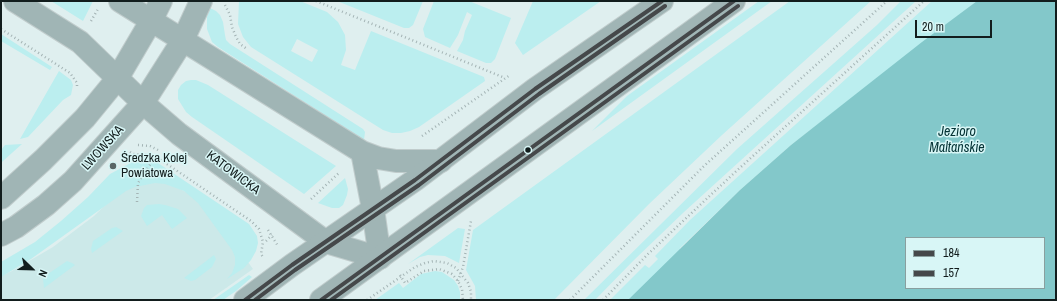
<!DOCTYPE html>
<meta charset="utf-8">
<style>
body{margin:0}
#map{position:relative;width:1057px;height:301px;overflow:hidden;background:#dfefef;font-family:"Archivo Narrow",sans-serif}
canvas{display:block}
.frame{position:absolute;inset:0;border:2px solid #121d1d;pointer-events:none}
.legend{position:absolute;left:905px;top:237px;width:140px;height:52px;box-sizing:border-box;background:#d8f6f6;border:1px solid #899f9f;margin:0;padding:5px 7px;list-style:none;font-size:12px;color:#121d1d}
.legend li{display:flex;align-items:center;gap:8px;height:20px}
.legend b{width:20px;border:1px solid #899f9f}
.north{position:absolute;left:12px;top:249px;width:40px;height:40px;-webkit-text-stroke:3px #d8f6f6;paint-order:stroke;rotate:113deg;font-size:11px;font-weight:700;line-height:16px;text-align:center;color:#121d1d}
.north::after{content:'';display:block;margin:auto;width:14px;height:18px;background:#121d1d;clip-path:polygon(50% 0,100% 100%,50% 72%,0 100%)}
.scale{position:absolute;left:915px;top:20px;width:77px;height:18px;box-sizing:border-box;border:2px solid #121d1d;border-top:0;padding-left:5px;font-size:12px;line-height:14px;white-space:nowrap;color:#121d1d;-webkit-text-stroke:3px #d8f6f6;paint-order:stroke}
</style>
<div id="map">
<canvas width="1057" height="301"></canvas>
<div class="frame"></div>
<ul class="legend">
<li><b style="height:5px;background:#45484a"></b>184</li>
<li><b style="height:5px;background:#45484a"></b>157</li>
</ul>
<div class="north">N</div>
<div class="scale">20 m</div>
</div>
<script>
const g = document.querySelector('canvas').getContext('2d');
g.lineJoin = 'round';
function fillPath(path, color) { g.fillStyle = color; g.fill(path, 'evenodd'); }
const poly = rows => new Path2D(rows.map(r => 'M' + r).join(''));
function strokePath(path, color, width, dash) { g.strokeStyle = color; g.lineWidth = width; g.lineCap = dash ? 'butt' : 'round'; g.setLineDash(dash || []); g.stroke(path); }
function drawText(font, color, halo, rows, align = 'center') {
  g.font = font + ' "Archivo Narrow",sans-serif'; g.lineWidth = 3; g.setLineDash([]); g.textBaseline = 'middle'; g.strokeStyle = halo; g.fillStyle = color; for (const [text, x, y, turn = 0] of rows) {
    g.save(); g.translate(x, y); g.rotate((+turn || 0) * Math.PI / 180); g.textAlign = isNaN(turn) ? turn : align; if (halo) g.strokeText(text, 0, 0); g.fillText(text, 0, 0); g.restore();
  }
}
fillPath(poly([
 [130,181,165,182,203,200,253,269,209,300,1,300,1,276,12,271,53,247,94,216]
]), '#cce9e9');
fillPath(poly([
 [51,1,93,1,83,21],
 [239,1,300,1,327,12,338,22,345,35,346,50,341,65,355,70,371,31,484,77,485,81,419,127,410,131,401,133,392,133,383,130,251,47,243,37,238,24],
 [297,39,318,50,312,62,291,51],
 [337,1,423,1,413,25,409,28,404,28],
 [434,1,469,1,511,18,495,59,491,63,486,63,457,51,463,40,465,31,472,15,467,12,458,35,450,48,425,37,423,29],
 [533,1,601,1,523,55,515,43],
 [759,1,772,1,592,131,627,96],
 [790,1,871,1,722,135,649,204,554,300,476,300,475,286,466,270,473,230],
 [901,1,916,1,684,212,633,261,595,300,584,300,737,149,877,25],
 [932,1,977,1,791,145,740,190,680,248,681,261,648,300,610,300,645,265,649,268,658,259,655,256,690,220],
 [210,8,216,11,220,15,223,22,225,35,226,40,230,44,363,129,365,132,364,140,218,47,212,42,207,29,207,17],
 [1,34,52,67,50,70,1,41],
 [59,71,71,80,73,85,71,95,63,100,28,137,20,139],
 [191,80,196,80,208,85,336,166,304,194,192,117,186,112,178,99,178,90,181,85,186,81],
 [22,144,3,161,1,163,1,150,5,145],
 [145,158,158,163,249,224,257,236,258,243,256,251,251,260,244,268,227,279,232,273,235,265,235,257,232,250,198,203,184,191,165,184,155,183,135,187,126,191,31,259,1,277,1,262,35,242,61,221,88,197,110,174,138,159],
 [345,178,348,189,347,195,343,205,339,208,332,208,318,203],
 [159,204,165,205,178,209,187,218,172,229,162,215,147,226,141,216,144,208,147,205],
 [116,227,123,231,92,253,91,249,93,241,112,228],
 [458,228,465,229,459,263,445,256,428,255,420,257,408,264],
 [214,255,216,259,212,267,195,280,191,281,184,278],
 [67,261,72,263,75,265,44,288,43,279,45,276],
 [435,271,442,272,454,280,458,286,460,292,460,300,375,300,399,283,403,288,421,274],
 [249,275,252,277,236,291,223,300,213,300]
]), '#bbeeef');
fillPath(poly([
 [977,1,1056,1,1056,300,628,300,740,190,791,145,922,42],
 [906,238,1044,238,1044,288,906,288]
]), '#83c8ca');
const minor = poly([
 [15,1,80,42,143,103,179,134,326,242,380,258,373,209,362,152],
 [120,1,362,152,378,158,396,161,441,161],
 [1,198,43,160,85,118,117,79,151,21,161,1],
 [1,235,16,227,46,205,73,181,143,103,183,40,201,1]
]);
const tertiary = poly([
 [245,300,292,265,415,180,535,89,662,1],
 [321,300,734,1]
]);
strokePath(minor, '#c0cccc', 24);
strokePath(tertiary, '#c0cccc', 24);
strokePath(poly([
 [316,1,505,78],
 [225,5,230,15,232,27,236,37,240,44,247,49],
 [91,21,98,9],
 [1,29,70,73,77,83,77,89],
 [422,136,510,75],
 [138,145,150,146,158,150],
 [130,152,133,154,151,155,161,160,251,221,259,229,263,242,261,254,263,257],
 [311,199,340,172],
 [137,202,138,183,155,157],
 [268,230,278,246],
 [266,241,272,235],
 [400,275,405,283,424,271,439,269,447,272,452,274,458,281,462,289,463,300],
 [458,281,463,267,471,221],
 [367,300,415,267,425,263,434,261,447,263,456,268,468,283,471,292,471,300],
 [570,300,704,166,887,1],
 [603,300,648,254,732,175,924,1]
]), '#a4b4b5', 2.5, [1, 3]);
strokePath(minor, '#a0b5b5', 22);
strokePath(tertiary, '#a0b5b5', 22);
strokePath(poly([
 [245,300,292,265,415,180,535,89,662,1],
 [321,300,734,1]
]), '#45484a', 4);
strokePath(poly([
 [255,300,295,270,419,185,539,94,665,6],
 [331,300,738,6]
]), '#45484a', 4);
for (const [x, y, r, color] of [
 [528,150,3.5,"#121d1d"],
 [113,166,4,"#5a6666"]
]) { const dot = new Path2D(); dot.arc(x, y, r, 0, 2 * Math.PI); g.fillStyle = color; g.fill(dot); strokePath(dot, '#d8f6f6', 1.5); }
drawText('13px', '#121d1d', '#d8f6f6', [
 ["LWOWSKA",103,148,-48],
 ["KATOWICKA",233,173,37]
]);
drawText('13px', '#121d1d', '#d8f6f6', [
 ["Średzka Kolej",121,159],
 ["Powiatowa",121,174]
], 'left');
drawText('italic 14px', '#033234', '#d8f6f6', [
 ["Jezioro",957,132],
 ["Maltańskie",957,148]
]);
</script>
